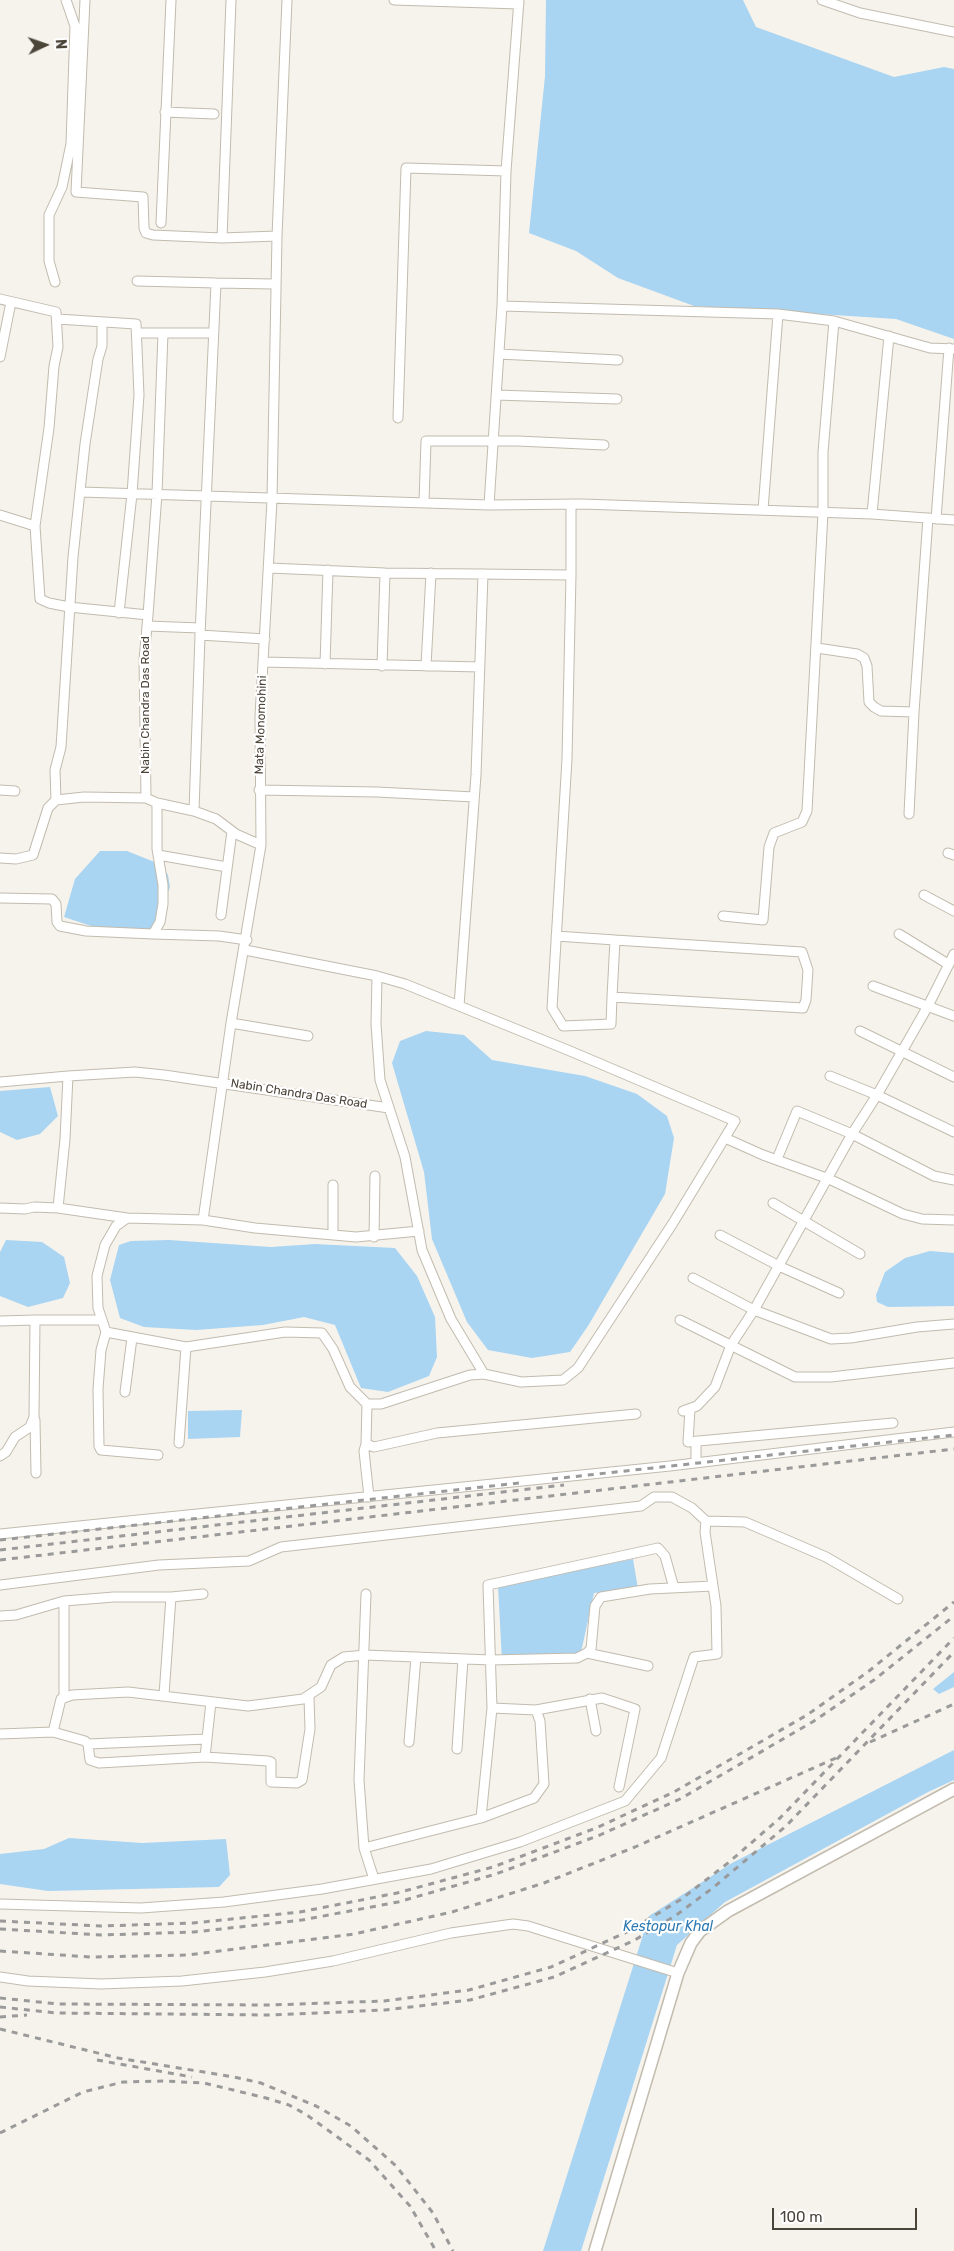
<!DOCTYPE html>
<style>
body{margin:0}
#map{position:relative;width:954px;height:2251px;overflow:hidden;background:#f6f3ec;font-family:Rubik,sans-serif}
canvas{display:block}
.north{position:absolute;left:20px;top:20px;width:50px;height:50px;-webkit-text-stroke:4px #fff;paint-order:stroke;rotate:87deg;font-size:14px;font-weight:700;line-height:20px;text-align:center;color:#4b4439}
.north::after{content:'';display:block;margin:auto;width:18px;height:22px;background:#4b4439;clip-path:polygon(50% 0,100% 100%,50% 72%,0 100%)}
.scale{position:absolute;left:772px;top:2208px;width:145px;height:22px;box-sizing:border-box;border:2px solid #4b4439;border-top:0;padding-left:6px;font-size:15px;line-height:18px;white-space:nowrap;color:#4b4439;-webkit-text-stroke:4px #fff;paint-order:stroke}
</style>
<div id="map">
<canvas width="954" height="2251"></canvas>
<div class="north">N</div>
<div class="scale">100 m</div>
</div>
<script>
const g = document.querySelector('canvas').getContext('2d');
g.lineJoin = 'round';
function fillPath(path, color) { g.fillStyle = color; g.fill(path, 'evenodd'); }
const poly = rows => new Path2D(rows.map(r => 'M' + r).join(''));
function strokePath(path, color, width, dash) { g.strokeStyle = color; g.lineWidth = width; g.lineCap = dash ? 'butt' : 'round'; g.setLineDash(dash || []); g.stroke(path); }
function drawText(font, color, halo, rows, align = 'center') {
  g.font = font + ' Rubik,sans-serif'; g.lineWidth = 4.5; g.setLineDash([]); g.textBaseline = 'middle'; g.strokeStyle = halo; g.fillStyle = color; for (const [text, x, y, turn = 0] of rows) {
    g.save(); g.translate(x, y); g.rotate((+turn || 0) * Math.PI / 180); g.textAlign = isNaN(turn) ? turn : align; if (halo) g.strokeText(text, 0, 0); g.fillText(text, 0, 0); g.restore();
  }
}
fillPath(poly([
 [546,0,743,0,756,27,894,77,944,67,954,69,954,339,896,319,694,306,618,278,576,251,529,233,545,76],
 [100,851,127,851,162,865,168,875,170,887,150,937,112,933,64,917,75,879],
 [426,1031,464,1035,492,1060,585,1076,637,1094,667,1116,674,1138,665,1194,588,1326,570,1352,532,1358,488,1350,467,1322,432,1239,424,1172,392,1063,400,1041],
 [50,1087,58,1116,40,1134,17,1140,0,1132,0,1091],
 [6,1240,42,1242,64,1257,70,1283,63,1298,28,1307,0,1296,0,1252],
 [169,1240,271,1247,315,1244,395,1248,417,1276,435,1317,437,1357,429,1376,388,1392,361,1388,335,1325,304,1317,263,1325,196,1330,144,1327,120,1318,110,1280,119,1245,131,1241],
 [930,1251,954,1253,954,1306,888,1307,877,1302,876,1295,885,1272,905,1258],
 [242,1410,240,1437,188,1439,188,1411],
 [633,1559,638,1589,594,1593,580,1657,502,1661,498,1586],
 [954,1672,954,1687,939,1694,933,1689],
 [954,1750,954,1780,928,1792,725,1902,677,1945,581,2251,543,2251,649,1916,732,1863],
 [69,1838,142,1843,226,1839,230,1875,219,1887,48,1891,0,1884,0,1854,44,1849]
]), '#a9d4f2');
const minor = poly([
 [85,0,76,192,143,197,144,228,146,233,153,235,222,238,277,236],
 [394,0,519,4],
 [822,0,860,13,954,32],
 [165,112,214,114],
 [161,223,171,0],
 [222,238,231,0],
 [137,281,216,283],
 [55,282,49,261,49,215,62,187,71,144,75,26,66,0],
 [0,299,56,312,58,347,54,366,49,428,35,526,40,599,49,603,69,607,148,615,144,660,146,798],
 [502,306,778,314,834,321,930,348,954,349],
 [57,319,136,324,139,395,132,494,119,613],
 [137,333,212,333],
 [499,354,618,360],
 [0,357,11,302],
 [496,395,617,399],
 [398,418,406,168,506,171],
 [81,492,489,505,582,504,872,514,954,520],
 [424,502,426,441,518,441,604,445],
 [489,505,502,306,506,171,519,0],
 [763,510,778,314],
 [872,514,889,336],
 [0,515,35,526],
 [936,519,949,348],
 [269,568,385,573,571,575,571,504],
 [571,575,567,759,552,1008,563,1026,611,1024,612,997,615,940,802,952,808,970,806,1000,803,1008,612,997],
 [148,615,157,494,163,333],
 [147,626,200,628],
 [200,635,265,639],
 [817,648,857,654,864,658,867,666,869,702,874,707,881,711,914,712,928,518],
 [263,662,480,667],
 [325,664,328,570],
 [382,666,385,573],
 [426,666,431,573],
 [0,790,15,791],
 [259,790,377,792,474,797],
 [56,800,55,770,61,747,73,557,85,444,98,359,102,346,102,322],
 [194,811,200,635,216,283,275,284],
 [909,814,914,712],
 [948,853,954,855],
 [158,855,227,867],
 [0,858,16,859,33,855,48,808,56,800,84,797,146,798,157,803,194,811,216,819,236,834,261,845],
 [924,895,954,911],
 [0,898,52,899,56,904,57,922,60,926,86,931,153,934,160,922,163,904,163,885,157,849,157,803],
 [221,915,232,831],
 [723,916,763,920,769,847,774,833,802,822,807,811,823,513,823,452,834,321],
 [153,934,219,936,247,940],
 [899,934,948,964],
 [556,936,615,940],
 [245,950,377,976,405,984,570,1051,735,1121,673,1223,578,1368,563,1380,521,1382,484,1374,470,1375,381,1404,367,1404,350,1387,333,1349,322,1333,285,1332,186,1347,106,1332,98,1308,97,1276,105,1245,116,1226,127,1218,203,1220,255,1228,356,1237,419,1231],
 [377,976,376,1024,380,1080,405,1157,422,1250,451,1319,484,1374],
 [873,986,954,1016],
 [459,1006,476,775,483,574],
 [231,1023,308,1036],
 [860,1031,954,1077],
 [68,1076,135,1072,164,1075,389,1108],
 [830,1076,877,1095,954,1132],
 [0,1082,68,1076,65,1139,58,1208],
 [725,1138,763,1155,829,1179,903,1214,922,1219,954,1220],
 [777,1159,797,1111,852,1134,934,1176,954,1180],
 [333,1185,333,1235],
 [773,1203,860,1254],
 [0,1208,25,1209,34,1207,58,1208,127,1218],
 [203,1220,231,1023,261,845,260,716,272,500,277,236,287,0],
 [720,1235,781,1267,839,1293],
 [374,1237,375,1176],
 [693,1278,754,1310,831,1339,851,1338,917,1327,954,1324],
 [680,1320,795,1377,831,1377,954,1363],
 [0,1321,35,1320],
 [106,1332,101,1350,98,1389,99,1446,101,1450,158,1455],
 [125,1392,132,1338],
 [367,1404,366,1444,364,1451,369,1497],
 [690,1409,688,1442,893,1423],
 [683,1411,697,1406,715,1387,731,1345,754,1310,852,1134,877,1095,928,1006,954,954],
 [35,1420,36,1473],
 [696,1441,696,1462],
 [179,1443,186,1347],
 [366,1444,374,1447,437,1433,636,1414],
 [0,1456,6,1452,15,1437,30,1427,34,1417,35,1320,102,1320],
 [0,1534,670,1466,954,1432],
 [0,1585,159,1565,249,1561,281,1547,641,1506,654,1497,672,1497,692,1508,706,1521],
 [64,1601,64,1696],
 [0,1616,16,1615,64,1601,114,1597,171,1597],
 [587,1653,648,1666],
 [164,1695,171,1597,203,1594],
 [590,1699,596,1731],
 [536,1710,602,1698,635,1709,619,1787],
 [53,1732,85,1741,88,1744,90,1760,99,1763,205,1757,211,1702],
 [0,1734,53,1732,61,1699,72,1695,128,1692,248,1706,303,1699,321,1687,331,1665,344,1657,365,1655,491,1660,577,1658,587,1653,591,1649,595,1606,601,1597,650,1589,713,1586,705,1532,706,1521,745,1522,826,1557,898,1599],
 [409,1742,416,1657],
 [88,1744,207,1739],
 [457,1749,463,1659],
 [205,1757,268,1761,271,1762,271,1782,297,1783,302,1780,310,1729,309,1697],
 [481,1818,492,1708,488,1585,658,1548,665,1556,674,1588],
 [364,1848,359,1780,366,1594],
 [374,1879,364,1848,481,1818,534,1798,544,1784,540,1721,536,1710,492,1708],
 [0,1904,141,1908,224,1902,322,1889,431,1869,520,1842,625,1801,661,1758,694,1657,717,1654,716,1606,713,1586],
 [0,1977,28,1981,101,1984,182,1981,265,1972,333,1961,451,1933,513,1924,528,1926,678,1973]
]);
const tertiary = poly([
 [595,2251,678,1973,691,1943,700,1931,728,1911,954,1789]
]);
strokePath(minor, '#c2bbae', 11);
strokePath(tertiary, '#c2bbae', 14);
strokePath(minor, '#fff', 9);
strokePath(tertiary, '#fff', 11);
strokePath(poly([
 [552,1479,954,1435],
 [0,1540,519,1483],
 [0,1550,564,1485],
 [0,1560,954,1449],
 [870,1742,954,1704],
 [0,1921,101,1926,193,1923,300,1912,397,1893,493,1867,596,1828,674,1792,807,1715,869,1671,954,1602],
 [0,1929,102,1935,194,1932,302,1920,398,1902,496,1874,600,1835,680,1799,814,1721,874,1680,954,1616],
 [0,1951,91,1957,187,1955,354,1934,452,1912,544,1883,635,1847,836,1758],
 [0,1998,58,2004,271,2005,384,2001,469,1990,551,1967,629,1931,680,1900,728,1863,780,1818,954,1638],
 [0,2007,57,2013,271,2015,385,2010,470,2000,554,1977,633,1941,675,1916,714,1887,786,1826,954,1652],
 [0,2017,27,2015],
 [0,2029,118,2058,234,2077,261,2083,316,2106,351,2126,396,2166,433,2213,453,2251],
 [97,2060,192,2077],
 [0,2133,83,2092,123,2082,163,2081,204,2083,266,2098,289,2105,307,2115,369,2160,410,2206,436,2251]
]), '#9a9a9a', 3, [6, 6]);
drawText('12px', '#4b4439', '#fff', [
 ["Nabin Chandra Das Road",146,705,-90],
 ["Mata Monomohini",261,725,-88],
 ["Nabin Chandra Das Road",299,1094,9]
]);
drawText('italic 14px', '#2e7ab2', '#fff', [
 ["Kestopur Khal",668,1927]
]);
</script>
